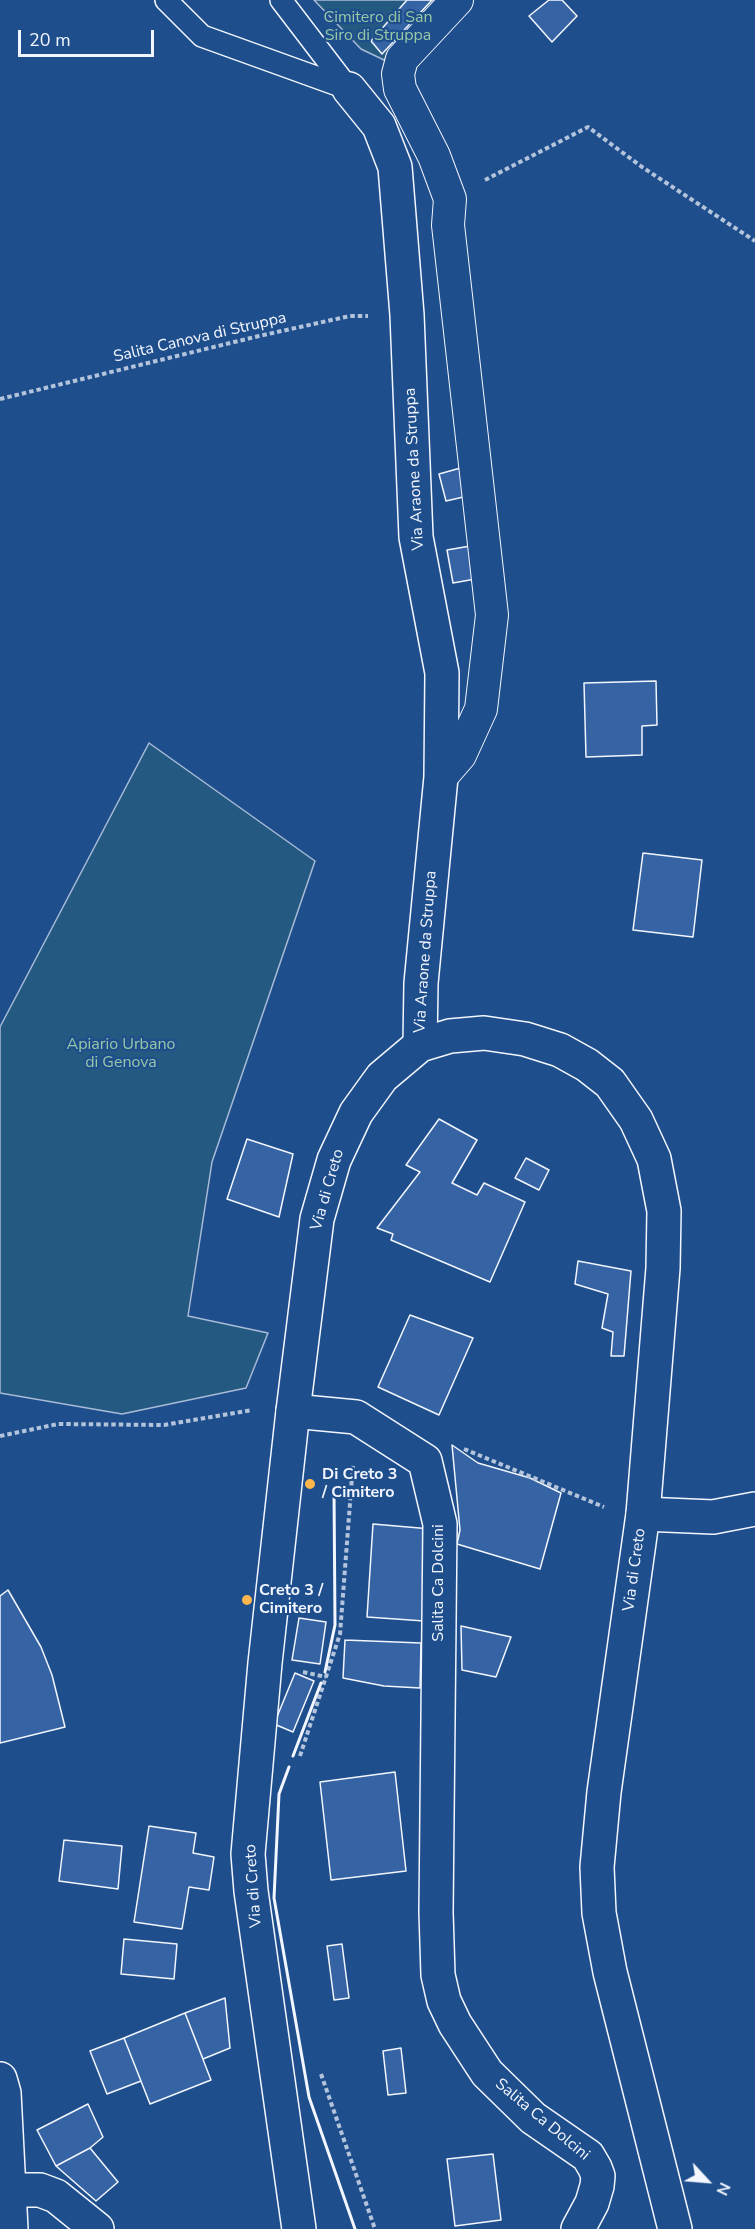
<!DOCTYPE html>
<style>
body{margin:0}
#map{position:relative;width:755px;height:2229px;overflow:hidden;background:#1f4e8c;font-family:"Nunito Sans",sans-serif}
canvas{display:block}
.north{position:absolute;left:677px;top:2151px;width:60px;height:60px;-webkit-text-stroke:4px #1f4e8c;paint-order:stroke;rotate:116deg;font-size:16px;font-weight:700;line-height:24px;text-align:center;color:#f2f6ff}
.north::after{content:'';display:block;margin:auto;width:21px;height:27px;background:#f2f6ff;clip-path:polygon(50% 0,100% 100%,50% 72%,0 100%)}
.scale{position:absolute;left:18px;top:30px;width:136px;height:27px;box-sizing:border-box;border:3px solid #f2f6ff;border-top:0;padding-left:8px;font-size:18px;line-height:21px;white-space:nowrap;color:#f2f6ff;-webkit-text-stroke:4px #1f4e8c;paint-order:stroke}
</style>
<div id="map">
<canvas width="755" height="2229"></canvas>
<div class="north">N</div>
<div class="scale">20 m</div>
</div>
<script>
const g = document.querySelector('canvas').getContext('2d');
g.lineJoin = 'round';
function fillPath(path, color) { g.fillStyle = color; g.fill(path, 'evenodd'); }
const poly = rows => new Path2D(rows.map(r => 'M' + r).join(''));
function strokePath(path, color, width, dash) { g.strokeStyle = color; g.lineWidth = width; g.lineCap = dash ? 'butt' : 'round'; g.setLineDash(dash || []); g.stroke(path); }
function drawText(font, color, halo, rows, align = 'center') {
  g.font = font + ' "Nunito Sans",sans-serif'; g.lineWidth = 4.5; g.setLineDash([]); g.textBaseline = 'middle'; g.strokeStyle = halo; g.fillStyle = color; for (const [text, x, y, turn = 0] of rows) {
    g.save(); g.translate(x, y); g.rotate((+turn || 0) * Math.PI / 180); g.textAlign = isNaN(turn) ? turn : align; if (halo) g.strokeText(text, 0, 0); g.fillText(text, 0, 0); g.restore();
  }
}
const green = poly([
 [314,0,436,0,384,60,361,49,314,0],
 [149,743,315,861,212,1162,188,1316,268,1333,246,1388,122,1414,0,1393,0,1027,149,743]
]);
fillPath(green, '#245a82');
strokePath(green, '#a8bbd7', 1.5);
const building = poly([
 [407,0,432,0,382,54,371,41,407,0],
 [549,0,562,0,577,16,552,42,529,16,549,0],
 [464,467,472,495,446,501,439,474,464,467],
 [476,545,481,578,453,583,447,550,476,545],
 [656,681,657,725,642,726,642,755,586,757,584,683,656,681],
 [643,853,702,860,693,937,633,930,643,853],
 [439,1119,477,1140,452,1183,477,1195,484,1183,525,1202,490,1282,391,1240,393,1234,377,1228,420,1172,406,1165,439,1119],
 [247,1139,293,1154,279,1217,227,1199,247,1139],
 [526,1158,549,1170,539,1190,515,1178,526,1158],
 [578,1261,631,1271,624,1356,611,1356,613,1332,602,1328,608,1294,575,1284,578,1261],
 [410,1315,473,1338,439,1415,378,1387,410,1315],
 [452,1445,478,1463,530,1478,561,1493,540,1569,457,1544,460,1530,452,1445],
 [373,1524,431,1529,424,1621,367,1617,373,1524],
 [8,1590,41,1647,52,1675,65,1727,0,1743,0,1596,8,1590],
 [299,1618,326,1622,320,1664,292,1660,299,1618],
 [461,1626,511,1637,496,1677,462,1670,461,1626],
 [345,1640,421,1643,420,1688,384,1686,343,1678,345,1640],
 [295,1673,314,1681,293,1732,274,1724,295,1673],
 [395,1772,406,1871,331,1880,320,1782,395,1772],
 [149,1826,196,1833,193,1853,214,1857,209,1890,189,1887,182,1929,134,1922,149,1826],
 [64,1840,122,1846,118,1889,59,1881,64,1840],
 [124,1939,177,1944,174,1979,121,1974,124,1939],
 [342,1944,349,1998,334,2000,327,1946,342,1944],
 [225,1998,230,2048,203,2059,185,2013,225,1998],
 [185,2013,211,2080,150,2104,124,2038,185,2013],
 [124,2038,141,2081,107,2094,90,2051,124,2038],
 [401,2048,406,2093,388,2095,383,2051,401,2048],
 [88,2104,103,2137,90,2148,56,2166,37,2130,88,2104],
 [90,2148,118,2182,96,2201,56,2166,90,2148],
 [493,2154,501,2220,455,2226,447,2159,493,2154]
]);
fillPath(building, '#3563a3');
strokePath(building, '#f2f6ff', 1.5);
const service = poly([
 [166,0,202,36,349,89],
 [281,0,349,89]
]);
const pedestrian = poly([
 [441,777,460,755,481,709,492,615,448,225,450,199,434,156,400,89,398,74,402,59,457,0]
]);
const minor = poly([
 [349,89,379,126,395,167,407,315,416,537,442,673,441,777,421,983,420,1045],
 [293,1411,356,1417,425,1461,440,1524,436,1912,438,1975,444,2001,455,2024,487,2073,533,2118,588,2156,595,2168,598,2176,597,2186,592,2203,578,2229],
 [643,1514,713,1517,755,1509],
 [10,2190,40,2190,56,2196,97,2229]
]);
const secondary = poly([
 [0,2079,4,2093,11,2229],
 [299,2229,251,1891,248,1854,265,1663,293,1411,317,1219,334,1160,356,1113,382,1077,420,1045,450,1036,484,1033,525,1039,560,1050,587,1065,610,1083,636,1120,654,1159,664,1211,663,1268,643,1514,604,1792,597,1867,599,1913,610,1972,675,2229]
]);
strokePath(service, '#f2f6ff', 24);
strokePath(pedestrian, '#f2f6ff', 34);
strokePath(minor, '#f2f6ff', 36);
strokePath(secondary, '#f2f6ff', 36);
strokePath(poly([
 [485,180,588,127,642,167,755,241],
 [0,399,259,336,350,316,368,316],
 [0,1436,58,1424,164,1425,252,1410],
 [464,1449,604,1507],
 [303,1672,326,1677],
 [300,1756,340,1634,353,1464],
 [321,2074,375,2229]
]), '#b3c4dc', 4, [4.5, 3]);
strokePath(service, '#1f4e8c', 21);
strokePath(pedestrian, '#1f4e8c', 32);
strokePath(minor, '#1f4e8c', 33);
strokePath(secondary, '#1f4e8c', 33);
strokePath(poly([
 [325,1672,335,1625,334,1489],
 [293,1756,321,1683],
 [289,1767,279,1794,274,1898,309,2097,355,2229]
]), '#f2f6ff', 3);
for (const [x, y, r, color] of [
 [310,1484,6,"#ffb74d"],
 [247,1600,6,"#ffb74d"]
]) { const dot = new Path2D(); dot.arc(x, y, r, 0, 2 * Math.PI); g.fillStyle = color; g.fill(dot); strokePath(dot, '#1f4e8c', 2); }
drawText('16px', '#97c8a6', '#1f4e8c', [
 ["Cimitero di San",378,18],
 ["Siro di Struppa",378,36],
 ["Apiario Urbano",121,1045],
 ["di Genova",121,1063]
]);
drawText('16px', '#f2f6ff', '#1f4e8c', [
 ["Salita Canova di Struppa",200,338,-13],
 ["Via Araone da Struppa",415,469,-93],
 ["Via Araone da Struppa",426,952,-86],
 ["Via di Creto",328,1190,-74],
 ["Via di Creto",635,1570,-82],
 ["Salita Ca Dolcini",439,1583,-90],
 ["Via di Creto",254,1886,-94],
 ["Salita Ca Dolcini",542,2120,40]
]);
drawText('bold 16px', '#f2f6ff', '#1f4e8c', [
 ["Di Creto 3",322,1475],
 ["/ Cimitero",322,1493],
 ["Creto 3 /",259,1591],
 ["Cimitero",259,1609]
], 'left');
</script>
